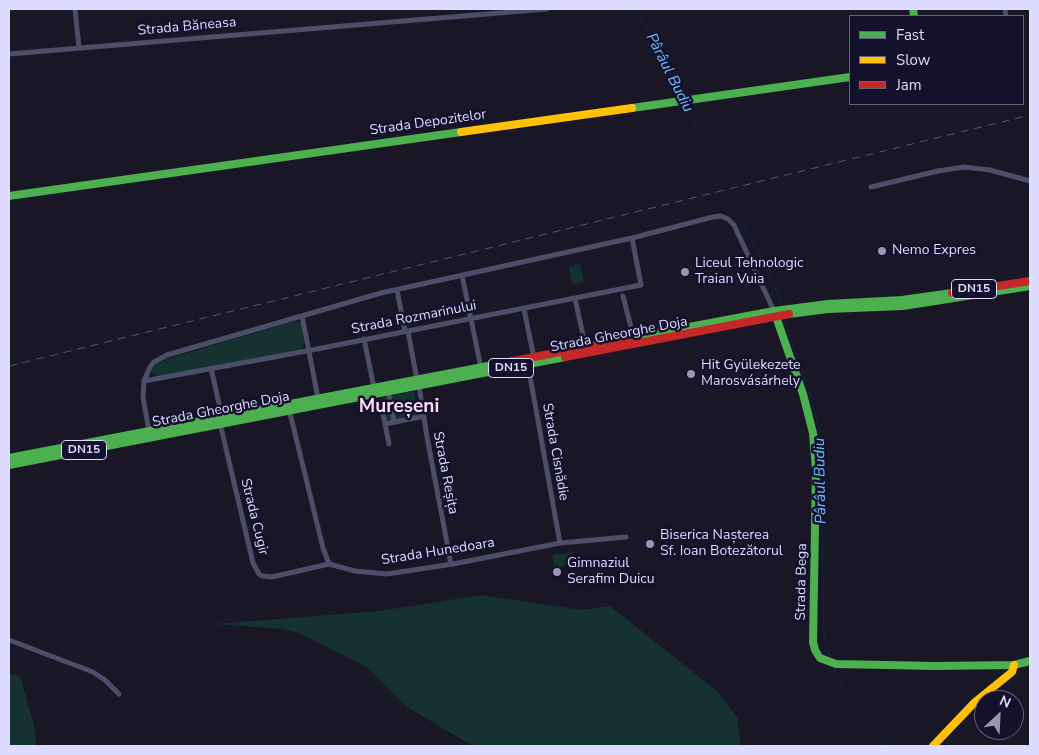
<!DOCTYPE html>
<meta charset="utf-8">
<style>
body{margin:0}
#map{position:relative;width:1039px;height:755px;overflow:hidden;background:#191726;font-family:"Nunito Sans",sans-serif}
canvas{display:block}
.frame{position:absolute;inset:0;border:10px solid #dddbff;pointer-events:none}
.legend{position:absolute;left:849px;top:15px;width:175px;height:90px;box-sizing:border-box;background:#14112c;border:1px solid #646280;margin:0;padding:6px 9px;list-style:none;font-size:15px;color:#dddbff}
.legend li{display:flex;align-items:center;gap:10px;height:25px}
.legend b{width:25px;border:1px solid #646280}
.north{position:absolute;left:974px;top:690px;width:50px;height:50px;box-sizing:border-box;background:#14112c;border:1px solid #646280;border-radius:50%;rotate:25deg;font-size:14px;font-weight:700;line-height:20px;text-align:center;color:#dddbff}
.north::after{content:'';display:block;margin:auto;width:18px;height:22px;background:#9896b3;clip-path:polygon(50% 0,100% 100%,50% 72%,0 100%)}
</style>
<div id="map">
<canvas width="1039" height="755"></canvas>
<div class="frame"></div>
<ul class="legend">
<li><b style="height:6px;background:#4caf50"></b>Fast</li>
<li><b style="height:6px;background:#ffc107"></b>Slow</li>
<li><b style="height:6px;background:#c62828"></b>Jam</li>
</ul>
<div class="north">N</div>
</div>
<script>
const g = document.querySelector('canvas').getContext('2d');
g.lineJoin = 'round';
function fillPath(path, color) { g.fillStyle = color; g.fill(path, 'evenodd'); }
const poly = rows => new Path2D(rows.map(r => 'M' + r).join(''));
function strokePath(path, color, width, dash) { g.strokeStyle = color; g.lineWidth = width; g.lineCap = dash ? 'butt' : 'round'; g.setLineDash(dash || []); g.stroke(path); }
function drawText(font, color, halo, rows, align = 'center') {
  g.font = font + ' "Nunito Sans",sans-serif'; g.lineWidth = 5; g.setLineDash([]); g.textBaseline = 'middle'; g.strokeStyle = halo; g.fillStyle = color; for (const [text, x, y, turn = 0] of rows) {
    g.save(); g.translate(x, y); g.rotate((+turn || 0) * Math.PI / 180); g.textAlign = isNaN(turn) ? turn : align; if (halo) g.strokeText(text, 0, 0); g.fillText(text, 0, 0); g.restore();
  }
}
fillPath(poly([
 [580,264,584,282,572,284,569,267],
 [296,321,301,323,304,344,301,350,160,376,154,375,151,372,155,365,167,359],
 [414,391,419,416,386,422,381,398],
 [572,552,574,564,555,568,552,555],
 [481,595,581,610,610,606,717,691,737,717,741,746,473,746,407,707,367,667,299,633,282,629,215,624,379,611],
 [9,674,20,676,35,729,36,746,9,746]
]), '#153230');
strokePath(poly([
 [636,9,682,98],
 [685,104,701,137],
 [738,213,779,296,782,308],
 [784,319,809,392,820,431,824,635,830,658],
 [833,667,843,687,887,746]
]), '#0d274b', 1);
strokePath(poly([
 [75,9,79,48],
 [1005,9,1006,16],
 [9,54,547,9],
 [871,187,938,171,964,167,990,170,1030,181],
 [462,275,481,368],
 [397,290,405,331],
 [623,296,634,339],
 [575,299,586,348],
 [524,309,534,358],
 [302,316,318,398],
 [408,331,417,380],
 [364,339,373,383],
 [528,365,560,543],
 [211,368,222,417],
 [144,381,312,350,641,285,632,238],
 [419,386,427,437,451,564],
 [389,395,394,422],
 [380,402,385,424],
 [289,409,323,548,329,564],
 [220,423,253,563,259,574,262,576,272,577,329,564,355,571,387,574,453,564,560,543,626,537],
 [149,431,143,397,144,381,150,367,154,362,167,355,381,293,632,238,713,217,721,216,728,219,734,225,774,311],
 [389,444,385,424,420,417],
 [9,640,93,672,105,680,119,694]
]), '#4c4d66', 5);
strokePath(poly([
 [913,9,914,16],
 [632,108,850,77],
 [9,196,461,132],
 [774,311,803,394,813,433,816,470,813,642,815,650,820,658,836,664,935,666,1014,665,1030,661],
 [789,314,828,309,903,306,1030,286],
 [631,338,774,311,828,304,902,300,952,293],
 [9,458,514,361],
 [9,465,565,357]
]), '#4caf50', 8);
strokePath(poly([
 [461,132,632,108],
 [933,746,975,702,1012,672,1014,665]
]), '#ffc107', 8);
strokePath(poly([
 [952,293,1030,281],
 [565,357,789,314],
 [514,361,631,338]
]), '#c62828', 8);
strokePath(poly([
 [9,366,1030,115]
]), '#455d6d', 1, [8, 6]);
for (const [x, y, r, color] of [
 [882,251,5,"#9896b3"],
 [685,272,5,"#9896b3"],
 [691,374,5,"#9896b3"],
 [650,544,5,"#9896b3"],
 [557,572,5,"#9896b3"]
]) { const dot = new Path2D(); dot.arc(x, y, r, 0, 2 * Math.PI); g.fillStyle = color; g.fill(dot); strokePath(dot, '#14112c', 2); }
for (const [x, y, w] of [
 [974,289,45],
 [511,368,45],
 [84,450,45]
]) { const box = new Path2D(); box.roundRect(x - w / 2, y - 9.5, w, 19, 4); g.fillStyle = '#14112c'; g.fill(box); strokePath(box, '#dddbff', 1); }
drawText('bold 12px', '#dddbff', null, [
 ["DN15",974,289],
 ["DN15",511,368],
 ["DN15",84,450]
]);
drawText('14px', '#dddbff', '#14112c', [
 ["Strada Băneasa",187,27,-5],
 ["Strada Depozitelor",428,123,-8],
 ["Strada Rozmarinului",414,318,-11],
 ["Strada Gheorghe Doja",619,335,-11],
 ["Strada Gheorghe Doja",221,410,-11],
 ["Strada Cisnădie",555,452,80],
 ["Strada Reșița",445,473,79],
 ["Strada Cugir",254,517,76],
 ["Strada Hunedoara",438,552,-9],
 ["Strada Bega",802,582,-89]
]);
drawText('14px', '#dddbff', '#14112c', [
 ["Nemo Expres",892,251],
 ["Liceul Tehnologic",695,264],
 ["Traian Vuia",695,280],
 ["Hit Gyülekezete",701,366],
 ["Marosvásárhely",701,382],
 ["Biserica Nașterea",660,536],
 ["Sf. Ioan Botezătorul",660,552],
 ["Gimnaziul",567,564],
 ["Serafim Duicu",567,580]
], 'left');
drawText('italic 15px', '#69c3ff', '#14112c', [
 ["Pârâul Budiu",669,73,63],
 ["Pârâul Budiu",821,481,-91]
]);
drawText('bold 19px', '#ffddf5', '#14112c', [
 ["Mureșeni",399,407]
]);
</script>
